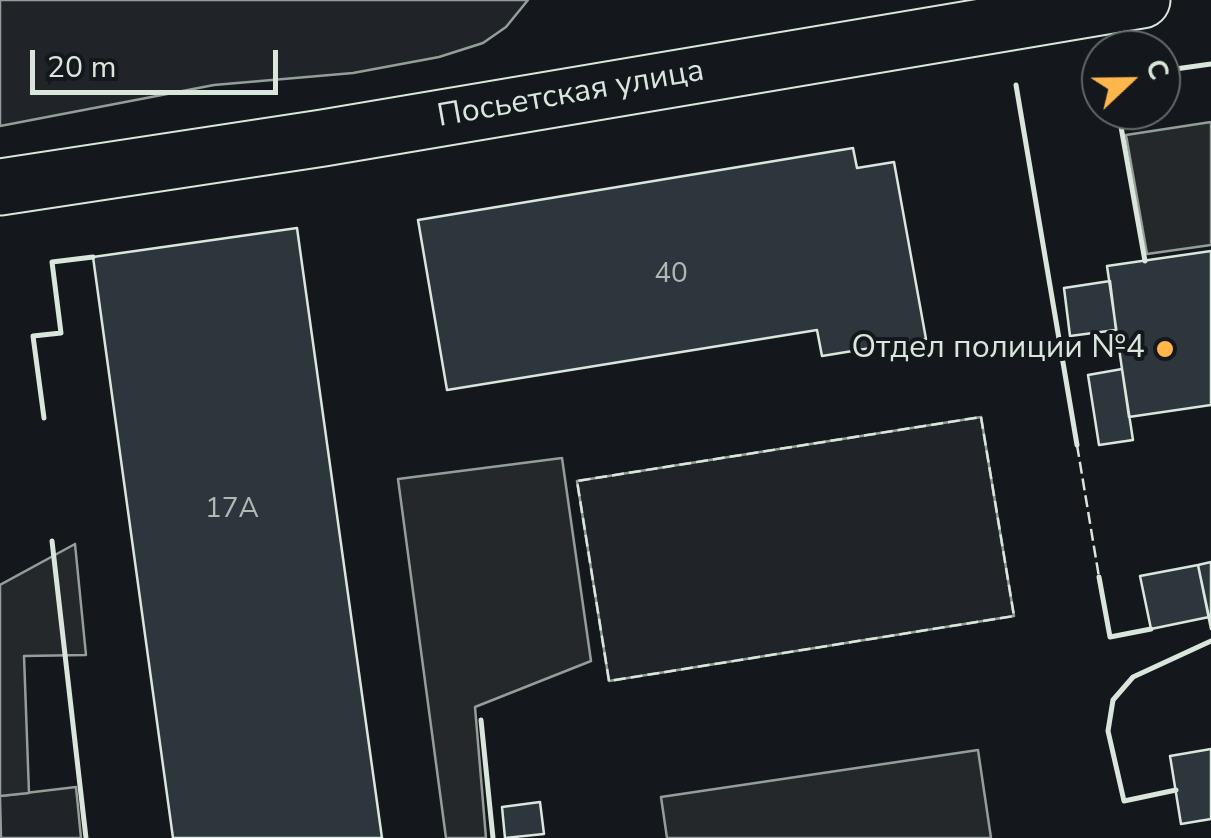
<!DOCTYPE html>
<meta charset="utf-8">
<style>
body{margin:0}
#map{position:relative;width:1211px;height:838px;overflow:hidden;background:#14181c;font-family:"Nunito Sans",sans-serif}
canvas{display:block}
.north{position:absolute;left:1081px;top:30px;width:100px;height:100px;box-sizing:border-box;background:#14181c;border:2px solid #626a69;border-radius:50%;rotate:68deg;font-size:28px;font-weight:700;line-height:40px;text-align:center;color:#d8e6dc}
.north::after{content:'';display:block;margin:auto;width:35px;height:45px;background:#ffb74d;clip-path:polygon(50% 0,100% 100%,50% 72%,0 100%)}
.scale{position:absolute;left:30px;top:50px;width:248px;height:45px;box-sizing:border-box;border:5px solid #d8e6dc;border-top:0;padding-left:12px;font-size:30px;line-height:35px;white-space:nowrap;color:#d8e6dc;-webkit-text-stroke:8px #14181c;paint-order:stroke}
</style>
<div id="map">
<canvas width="1211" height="838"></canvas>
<div class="north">С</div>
<div class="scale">20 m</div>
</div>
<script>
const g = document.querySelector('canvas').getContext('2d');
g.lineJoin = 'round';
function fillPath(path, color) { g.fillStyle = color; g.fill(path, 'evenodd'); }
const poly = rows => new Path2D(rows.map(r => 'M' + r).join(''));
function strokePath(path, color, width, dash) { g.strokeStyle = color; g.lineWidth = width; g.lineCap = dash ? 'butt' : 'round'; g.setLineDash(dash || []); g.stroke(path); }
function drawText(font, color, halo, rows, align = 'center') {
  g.font = font + ' "Nunito Sans",sans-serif'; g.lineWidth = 8; g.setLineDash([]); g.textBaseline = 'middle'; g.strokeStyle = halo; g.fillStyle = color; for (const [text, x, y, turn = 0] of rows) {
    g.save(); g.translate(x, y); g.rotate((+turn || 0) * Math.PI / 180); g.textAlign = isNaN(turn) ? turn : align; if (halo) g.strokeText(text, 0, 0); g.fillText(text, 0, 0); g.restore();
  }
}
const green = poly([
 [0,0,528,0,506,27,483,43,439,57,353,73,214,85,0,126,0,0],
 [981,417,1014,616,609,681,577,481,981,417],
 [76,787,81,838,1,838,0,796,76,787]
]);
fillPath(green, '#202428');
strokePath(green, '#939e99', 2.5);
const parking = poly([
 [1211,122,1211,245,1147,254,1126,135,1211,122],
 [562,458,591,661,475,707,486,838,446,838,398,479,562,458],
 [75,544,86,655,24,656,29,793,0,796,0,585,75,544],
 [978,750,991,838,667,838,661,797,978,750]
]);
fillPath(parking, '#24282b');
strokePath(parking, '#939e99', 2.5);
const building = poly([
 [853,148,857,168,894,162,926,339,822,356,817,330,447,390,418,220,853,148],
 [297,228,382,838,173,838,93,257,297,228],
 [1211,251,1211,405,1129,417,1107,266,1211,251],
 [1110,281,1116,330,1070,336,1064,288,1110,281],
 [1122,369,1133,440,1099,445,1088,375,1122,369],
 [1211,562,1211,629,1198,565,1211,562],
 [1198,565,1209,617,1151,629,1140,576,1198,565],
 [1211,749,1211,819,1181,824,1170,756,1211,749],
 [540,802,544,834,505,838,502,807,540,802]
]);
fillPath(building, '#2c363c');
strokePath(building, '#d8e6dc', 2.5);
const street = poly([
 [0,187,323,138,1142,0]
]);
strokePath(street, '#d8e6dc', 59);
strokePath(street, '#14181c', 55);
strokePath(poly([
 [981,417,1014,616,609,681,577,481,981,417],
 [1077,445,1099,577]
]), '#d8e6dc', 2.5, [12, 5]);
strokePath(poly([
 [1161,71,1211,64],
 [1016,85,1077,445],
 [1118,110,1145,261],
 [44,418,33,336,61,333,52,262,93,257],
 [52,541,86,838],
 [1099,577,1110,637,1151,629],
 [481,720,493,838],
 [1176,790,1124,801,1108,731,1113,700,1133,677,1211,641]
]), '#d8e6dc', 5);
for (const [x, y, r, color] of [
 [1165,349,10,"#ffb74d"]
]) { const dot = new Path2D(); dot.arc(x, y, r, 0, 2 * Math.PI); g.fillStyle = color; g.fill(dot); strokePath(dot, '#14181c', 4); }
drawText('28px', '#adbab4', null, [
 ["40",671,275],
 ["17А",232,510]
]);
drawText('32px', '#d8e6dc', '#14181c', [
 ["Посьетская улица",571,95,-10]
]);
drawText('32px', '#d8e6dc', '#14181c', [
 ["Отдел полиции №4",1145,349]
], 'right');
</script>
